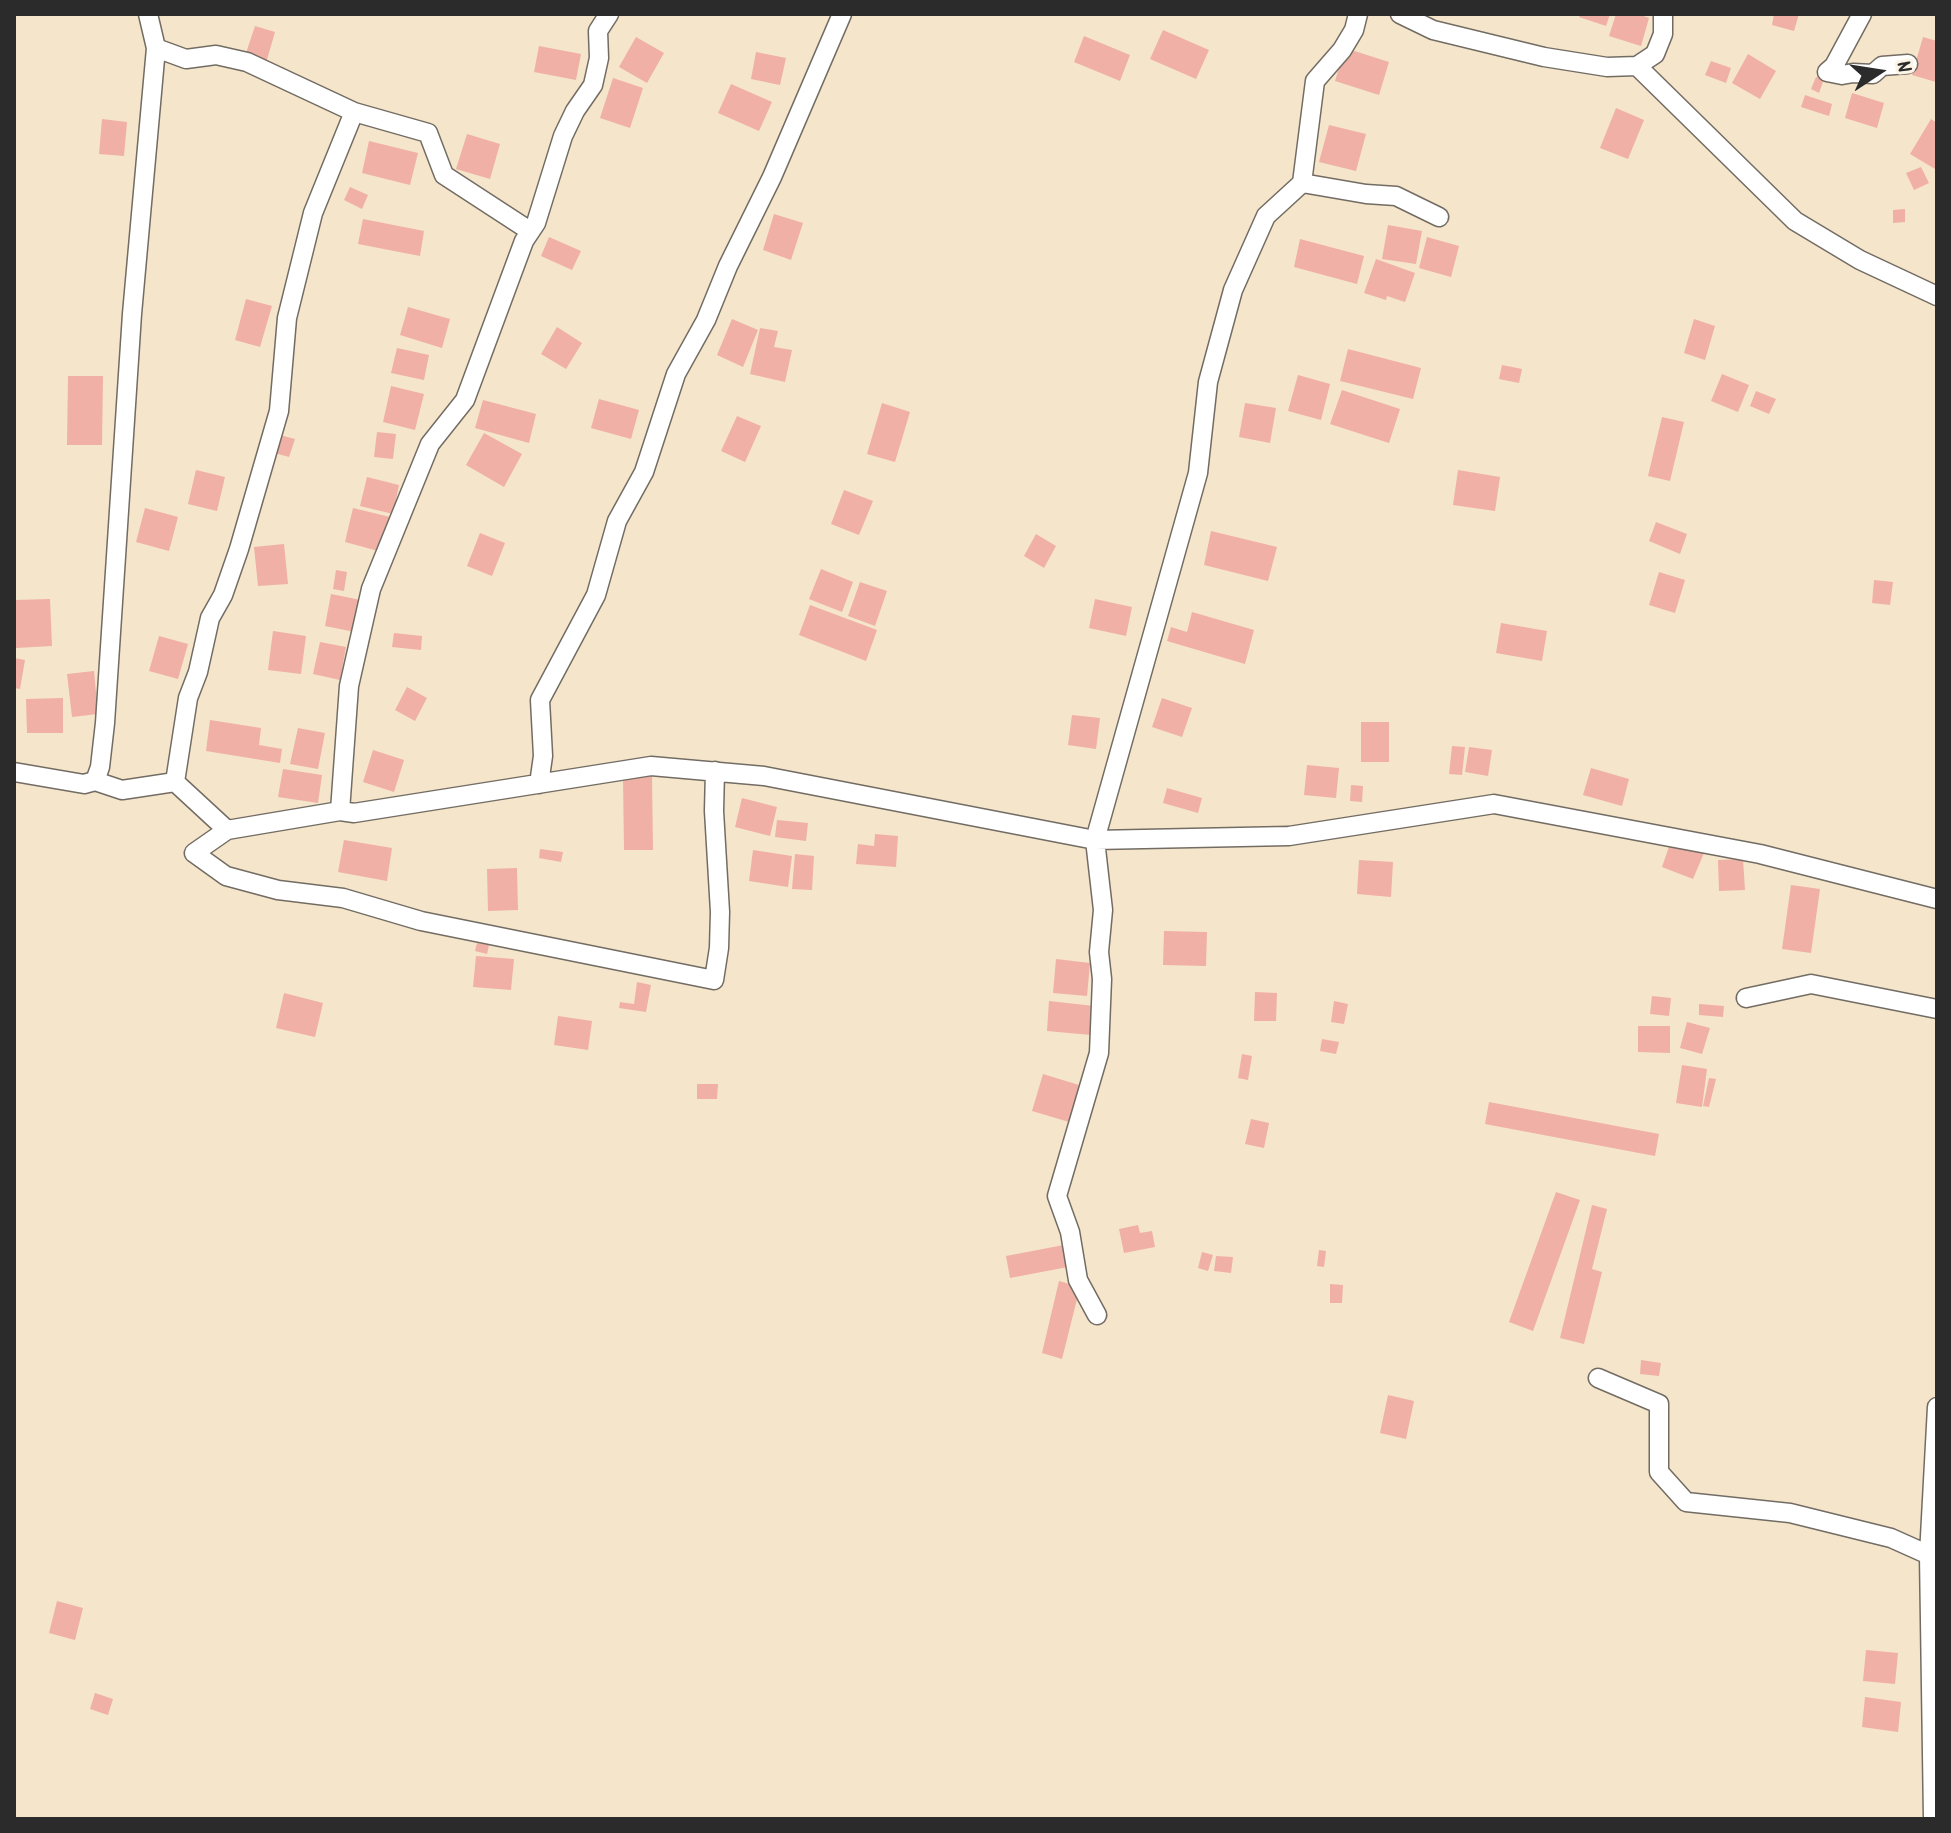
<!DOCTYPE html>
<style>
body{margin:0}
#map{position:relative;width:1951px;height:1833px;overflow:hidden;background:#f5e5cb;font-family:Dekko,sans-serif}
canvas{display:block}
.frame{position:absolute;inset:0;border:16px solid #2b2b2b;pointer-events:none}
.north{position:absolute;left:1839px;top:32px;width:80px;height:80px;-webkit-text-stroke:6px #fcf5e5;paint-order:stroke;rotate:78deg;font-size:22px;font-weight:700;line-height:32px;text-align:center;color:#2b2b2b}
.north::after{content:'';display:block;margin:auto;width:28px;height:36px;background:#2b2b2b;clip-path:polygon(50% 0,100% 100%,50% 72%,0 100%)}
</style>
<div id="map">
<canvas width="1951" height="1833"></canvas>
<div class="frame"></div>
<div class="north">N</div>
</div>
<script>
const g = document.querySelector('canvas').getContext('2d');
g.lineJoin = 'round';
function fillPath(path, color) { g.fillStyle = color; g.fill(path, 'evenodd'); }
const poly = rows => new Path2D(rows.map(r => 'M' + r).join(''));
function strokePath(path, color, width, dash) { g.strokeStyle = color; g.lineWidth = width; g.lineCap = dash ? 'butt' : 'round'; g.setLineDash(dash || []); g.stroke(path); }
fillPath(poly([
 [1580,14,1610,14,1606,26,1579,17],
 [1616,14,1638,14,1649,18,1641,46,1609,36],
 [1774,14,1799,14,1794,31,1772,25],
 [255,26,275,32,266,63,245,56],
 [1163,30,1209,50,1196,79,1150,59],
 [1084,36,1130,55,1120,81,1074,62],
 [636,37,664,53,647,83,619,67],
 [1923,37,1937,41,1936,82,1912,75],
 [539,46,581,54,576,80,534,72],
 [1345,48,1389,62,1379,95,1335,81],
 [756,52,786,58,780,85,751,79],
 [1748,54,1776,71,1760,99,1732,83],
 [1711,61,1731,68,1726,83,1705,75],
 [1816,77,1824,79,1819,93,1811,89],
 [613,78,643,88,630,128,600,118],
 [731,84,772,102,759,131,718,113],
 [1852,93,1884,103,1877,128,1845,118],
 [1805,95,1832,104,1829,116,1801,107],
 [1616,108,1644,120,1628,159,1600,148],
 [102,119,127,122,124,156,99,154],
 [1931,119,1937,123,1937,165,1935,169,1910,154],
 [1329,125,1366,134,1356,171,1319,162],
 [467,134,500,144,490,179,456,169],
 [369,141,418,153,410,185,362,173],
 [1921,167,1929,183,1914,190,1906,173],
 [350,187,368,195,362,209,344,200],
 [1905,209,1905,222,1893,223,1893,210],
 [774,214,803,223,791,260,763,250],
 [363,219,424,231,420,256,358,244],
 [1388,225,1422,231,1416,264,1382,259],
 [549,237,581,251,572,270,541,256],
 [1427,237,1459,246,1451,277,1419,268],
 [1300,239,1364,256,1357,284,1294,267],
 [1376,259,1415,273,1405,302,1387,296,1386,300,1364,293],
 [246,299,272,306,260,347,235,340],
 [408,307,450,319,442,348,400,335],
 [732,319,758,330,743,367,717,355],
 [1694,319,1715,326,1705,360,1684,353],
 [557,327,582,343,566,369,541,354],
 [760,328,778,331,774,347,792,350,785,382,750,374],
 [397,348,429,355,424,380,391,373],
 [1348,349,1421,368,1413,399,1340,381],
 [1502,365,1522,369,1519,383,1499,379],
 [1722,374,1749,385,1738,412,1711,401],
 [1298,375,1330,384,1321,420,1288,411],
 [68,376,103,376,102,445,67,445],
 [391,386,424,394,415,430,383,422],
 [1342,390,1400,409,1389,443,1330,424],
 [1756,391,1776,399,1769,414,1750,406],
 [599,399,639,410,631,439,591,428],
 [483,400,536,414,529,443,475,428],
 [882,403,910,412,895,462,867,454],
 [1245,403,1276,408,1270,443,1239,437],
 [737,416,761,426,745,462,721,451],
 [1662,417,1684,422,1670,481,1648,476],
 [377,432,396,434,393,459,374,457],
 [484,433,522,454,504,487,466,465],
 [276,434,295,439,289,457,271,452],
 [196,470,225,477,217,511,188,504],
 [1458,470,1500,477,1495,511,1453,505],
 [367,477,399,485,393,514,360,506],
 [844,490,873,501,859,535,831,524],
 [145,508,178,517,169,551,136,542],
 [353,508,390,517,382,552,345,542],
 [1656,522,1687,534,1680,554,1649,541],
 [1211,531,1277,547,1268,581,1204,565],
 [480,533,505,543,492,576,467,566],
 [1036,534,1056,546,1044,568,1024,556],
 [284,544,288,584,258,586,254,547],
 [821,569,853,582,842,612,809,599],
 [336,570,347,572,344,591,333,589],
 [1659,572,1685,580,1675,613,1649,605],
 [1874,580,1893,582,1890,605,1872,603],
 [860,582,887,591,875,626,848,616],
 [331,594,361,600,355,632,325,626],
 [50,599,52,646,16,648,14,600],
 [1095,599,1132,607,1126,636,1089,628],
 [810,605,877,630,866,661,799,635],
 [1192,612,1254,630,1245,664,1167,641,1171,627,1187,632],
 [1501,623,1547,631,1542,661,1496,653],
 [273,631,306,636,301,674,268,670],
 [394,633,422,636,421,650,392,647],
 [159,636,188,644,178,679,149,671],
 [320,642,346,647,340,680,313,674],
 [14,658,25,660,20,689,14,688],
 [94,671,98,714,72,717,67,674],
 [407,687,427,698,415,721,395,710],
 [63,698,63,733,27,733,26,699],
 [1162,698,1192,708,1182,737,1152,727],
 [1072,715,1100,718,1096,749,1068,745],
 [210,720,261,728,259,745,282,749,280,763,206,751],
 [1361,722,1389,722,1389,762,1361,762],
 [298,728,325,733,318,769,290,764],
 [1452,746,1465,747,1462,775,1449,774],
 [1469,747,1492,750,1488,776,1465,772],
 [373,750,404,760,394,792,363,782],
 [1307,765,1339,768,1336,798,1304,795],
 [1591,768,1629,779,1622,806,1583,795],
 [283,769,322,775,318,803,278,797],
 [652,776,653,850,624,850,623,777],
 [1351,785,1363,786,1362,802,1350,801],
 [1167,788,1202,798,1198,813,1163,803],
 [742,798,777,807,770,836,735,827],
 [777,820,808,823,806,841,775,837],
 [875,834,898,836,896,867,856,864,858,844,874,846],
 [344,840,392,848,387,881,338,872],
 [1671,841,1704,853,1693,879,1662,867],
 [540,849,563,852,561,862,539,858],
 [753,850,792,856,788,887,749,881],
 [795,854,814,856,812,890,792,889],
 [1743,859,1745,890,1719,891,1718,860],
 [1359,860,1393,862,1391,897,1357,894],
 [517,868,518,910,488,911,487,869],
 [1791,885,1820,889,1811,953,1782,949],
 [1164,931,1207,932,1206,966,1163,965],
 [477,943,489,945,487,954,475,951],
 [476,956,514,959,511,990,473,987],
 [1056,959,1090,963,1087,996,1053,993],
 [637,982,651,985,646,1012,619,1008,620,1002,634,1004],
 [1255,992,1277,993,1276,1021,1254,1021],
 [284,993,323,1003,315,1037,276,1028],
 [1652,996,1671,998,1669,1016,1650,1014],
 [1049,1001,1094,1006,1091,1035,1047,1031],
 [1334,1001,1348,1004,1344,1024,1331,1022],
 [1699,1004,1724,1006,1723,1017,1699,1015],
 [558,1016,592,1021,588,1050,554,1045],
 [1687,1022,1710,1028,1702,1054,1680,1048],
 [1638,1026,1670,1026,1670,1053,1638,1052],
 [1322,1039,1339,1042,1336,1054,1320,1051],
 [1242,1054,1252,1056,1248,1080,1238,1078],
 [1682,1065,1707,1069,1702,1107,1676,1103],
 [1043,1074,1079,1085,1069,1122,1032,1111],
 [1709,1078,1716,1079,1709,1107,1703,1106],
 [697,1084,718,1084,717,1099,697,1099],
 [1489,1102,1659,1134,1655,1156,1485,1124],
 [1251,1119,1269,1123,1264,1148,1245,1144],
 [1556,1192,1580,1200,1533,1331,1509,1322],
 [1592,1205,1607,1209,1592,1269,1602,1272,1584,1344,1560,1338],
 [1138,1225,1140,1233,1152,1231,1155,1247,1124,1253,1119,1229],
 [1069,1244,1073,1266,1010,1278,1006,1256],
 [1319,1250,1326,1251,1324,1267,1317,1266],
 [1202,1252,1213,1255,1208,1271,1198,1268],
 [1216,1256,1233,1257,1231,1273,1214,1271],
 [1059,1281,1080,1287,1062,1359,1042,1353],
 [1330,1284,1343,1285,1342,1303,1330,1303],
 [1641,1360,1661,1363,1659,1376,1640,1374],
 [1388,1395,1414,1401,1406,1439,1380,1433],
 [57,1601,83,1608,75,1640,49,1633],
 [1866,1650,1898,1653,1895,1684,1863,1681],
 [95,1693,113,1699,108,1715,90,1709],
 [1865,1697,1901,1702,1898,1732,1862,1727]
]), '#f0b0a5');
const street = poly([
 [1400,14,1433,30,1544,57,1607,67,1637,66,1655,54,1663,34,1663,14],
 [1862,14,1834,66,1827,72,1842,75,1853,73,1873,74,1882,66,1908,64],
 [156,48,186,59,216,55,247,62,354,112,428,133,444,175,530,231],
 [1637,66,1795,221,1860,260,1937,296],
 [1302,183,1366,194,1396,196,1439,217],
 [14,772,84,784,95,781,122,790,175,782,188,698,198,672,210,618,223,595,239,549,279,411,287,318,313,213,354,112],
 [95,781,100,767,105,723,132,314,156,48,148,14],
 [175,782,227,830,340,811,354,813,651,766,764,776,1095,840,1289,836,1494,804,1760,854,1937,899],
 [539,784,543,756,540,700,596,595,617,521,644,472,676,374,706,320,728,266,772,177,842,14],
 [340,811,349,686,371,589,430,444,465,400,524,241,536,223,563,136,575,111,593,85,599,58,598,31,609,14],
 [227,830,194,853,226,876,278,890,343,898,421,921,714,980,719,948,720,912,714,811,715,771],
 [1746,998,1811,984,1937,1009],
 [1097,1315,1078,1280,1070,1232,1057,1196,1099,1053,1102,979,1099,952,1103,910,1095,840,1198,473,1208,382,1233,290,1266,216,1302,183,1315,81,1342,50,1354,30,1358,14],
 [1598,1378,1659,1404,1659,1472,1686,1502,1790,1513,1891,1538,1929,1555,1937,1556],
 [1933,1819,1929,1555,1937,1407]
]);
strokePath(street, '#726c63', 21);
strokePath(street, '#fff', 18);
</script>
